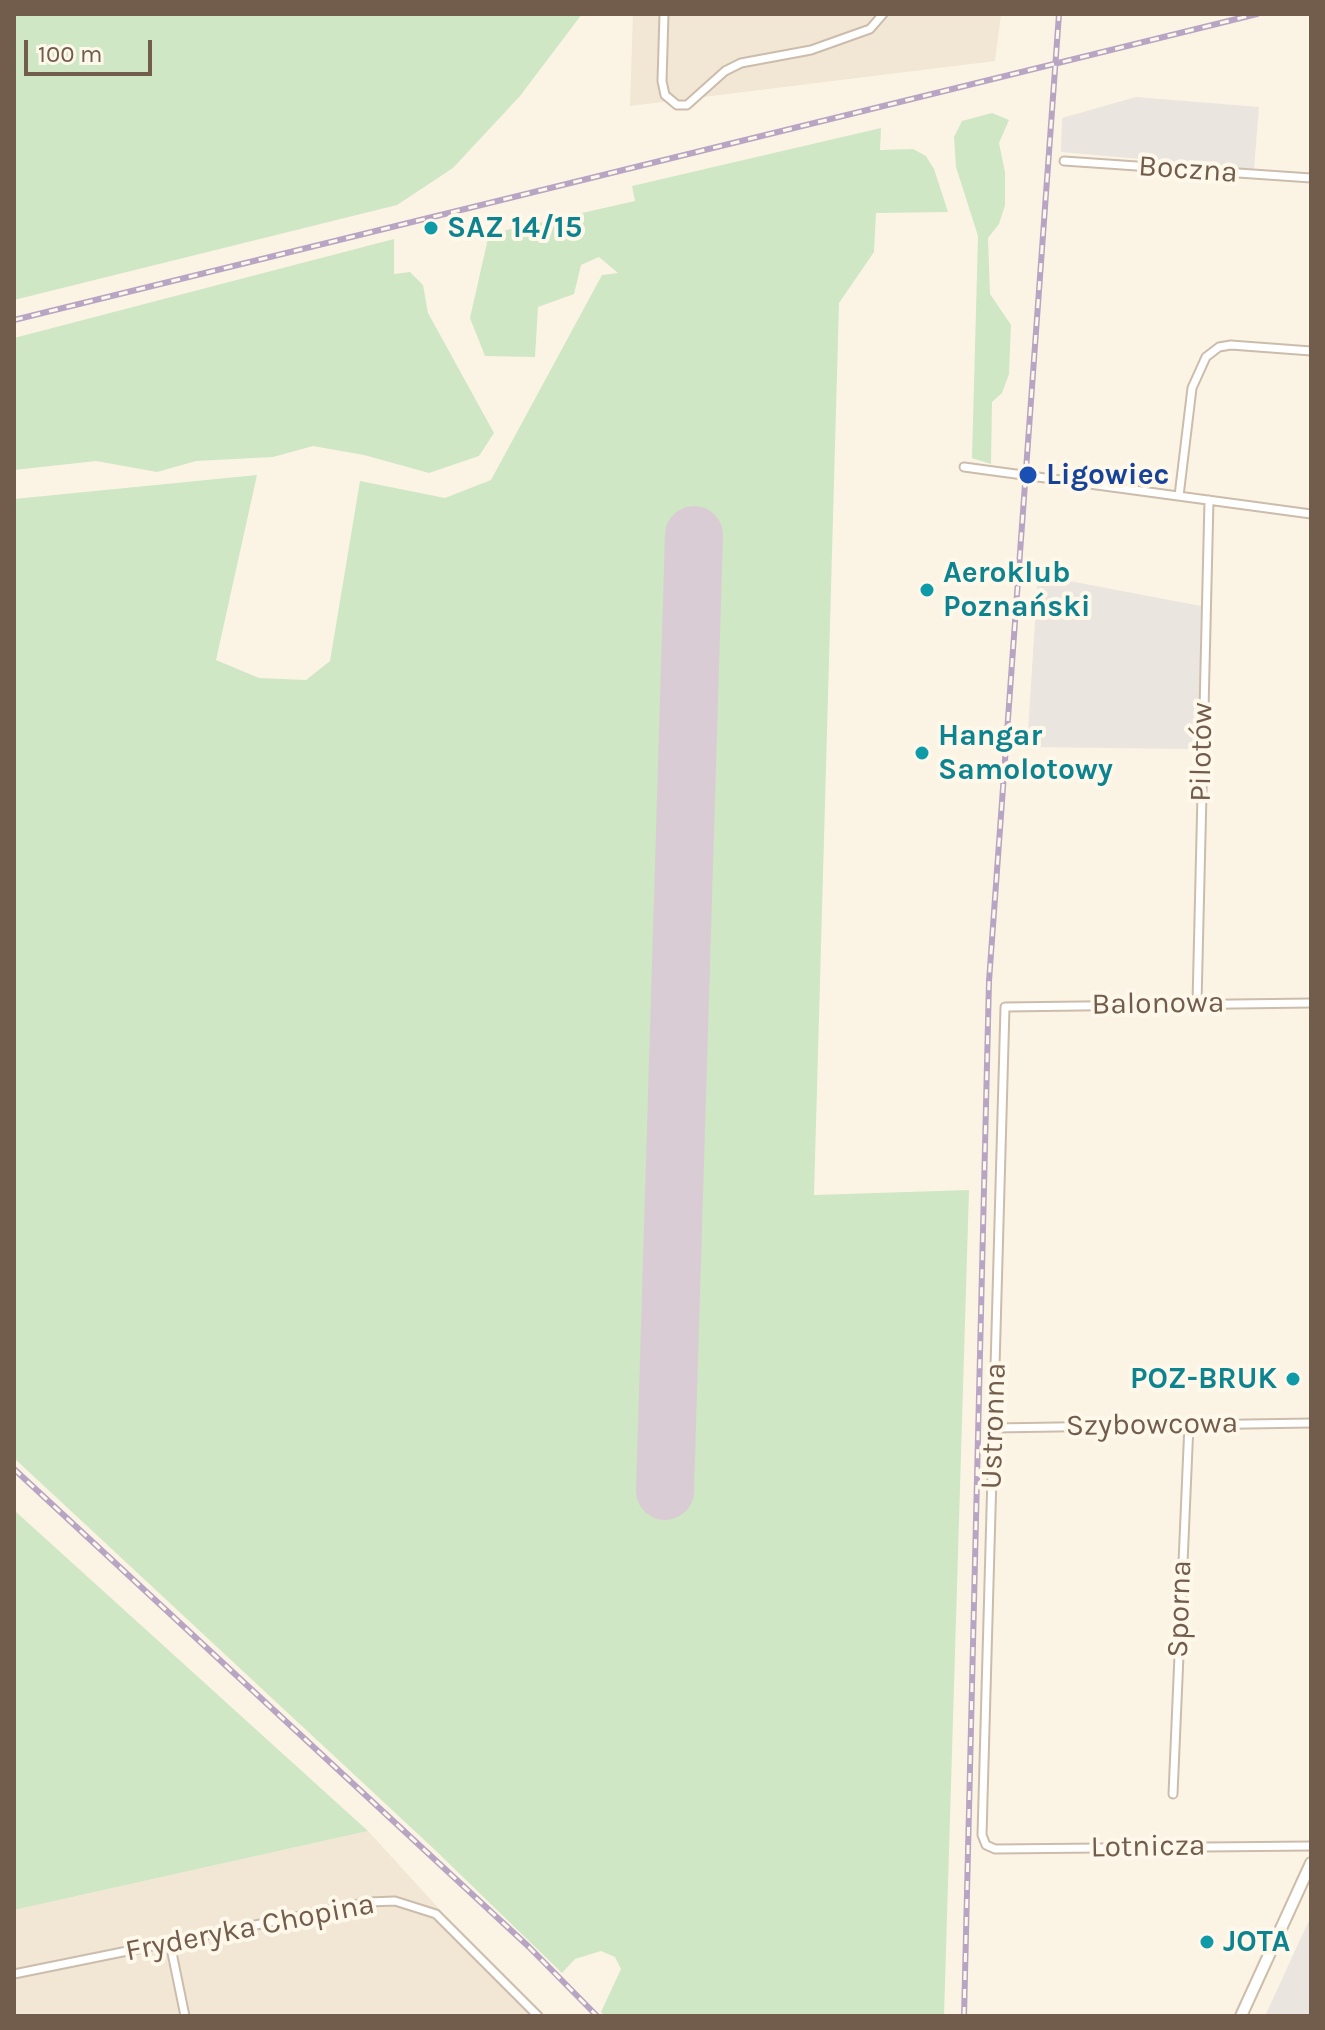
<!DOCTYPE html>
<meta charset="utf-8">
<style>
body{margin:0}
#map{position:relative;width:1325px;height:2030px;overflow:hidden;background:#fbf4e5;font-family:Karla,sans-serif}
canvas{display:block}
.frame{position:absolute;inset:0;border:16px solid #725c4c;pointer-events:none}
.scale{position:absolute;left:24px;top:40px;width:128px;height:36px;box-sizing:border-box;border:4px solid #725c4c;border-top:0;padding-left:10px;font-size:24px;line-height:28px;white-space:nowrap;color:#725c4c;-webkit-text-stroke:6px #fef8eb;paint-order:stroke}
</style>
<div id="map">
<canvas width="1325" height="2030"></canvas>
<div class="frame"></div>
<div class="scale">100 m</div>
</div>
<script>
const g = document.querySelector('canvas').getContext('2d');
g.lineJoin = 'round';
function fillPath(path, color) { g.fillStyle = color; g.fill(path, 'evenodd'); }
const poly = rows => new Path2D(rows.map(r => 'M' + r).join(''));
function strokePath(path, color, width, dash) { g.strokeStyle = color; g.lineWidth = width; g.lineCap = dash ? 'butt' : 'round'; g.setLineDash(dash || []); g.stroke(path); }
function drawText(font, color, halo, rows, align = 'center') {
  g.font = font + ' Karla,sans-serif'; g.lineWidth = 8; g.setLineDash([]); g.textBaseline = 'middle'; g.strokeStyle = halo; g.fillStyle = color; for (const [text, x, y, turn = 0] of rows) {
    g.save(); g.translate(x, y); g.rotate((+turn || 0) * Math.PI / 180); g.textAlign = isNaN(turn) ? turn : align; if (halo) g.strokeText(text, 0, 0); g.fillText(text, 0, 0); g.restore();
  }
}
fillPath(poly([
 [633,14,1001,14,995,61,630,106],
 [368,1831,537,2016,14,2016,14,1910]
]), '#f2e6d4');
fillPath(poly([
 [1136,97,1259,107,1254,169,1061,152,1062,118],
 [1038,575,1201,606,1199,741,1189,749,1027,747],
 [1311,1916,1311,2016,1265,2016]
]), '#ebe5df');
fillPath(poly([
 [14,14,582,14,520,96,453,168,397,205,14,300],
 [992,113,1009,120,999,143,1005,172,1005,205,999,224,988,238,990,294,1011,325,1009,374,1002,393,992,402,991,464,972,458,978,236,956,167,954,137,962,121],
 [881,128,880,150,913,149,926,156,934,169,948,212,876,213,874,252,839,303,814,1195,969,1190,944,2016,605,2016,601,2012,621,1969,615,1957,601,1951,575,1959,562,1973,434,1849,14,1458,14,499,257,475,216,660,259,678,306,680,330,661,360,481,445,498,491,480,602,275,618,273,599,257,581,265,574,294,538,307,535,357,485,356,470,318,489,234,635,201,632,186],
 [394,239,394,274,410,272,423,285,428,313,494,433,479,456,429,473,364,455,313,446,273,457,196,461,157,472,96,461,14,470,14,338],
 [14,1509,15,1511,368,1831,14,1910]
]), '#cfe7c4');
strokePath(poly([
 [665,1491,694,535]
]), '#daccd4', 58);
const minor = poly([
 [664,14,662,81,665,95,677,105,687,105,725,71,741,63,811,50,870,29,883,14],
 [1064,161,1311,178],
 [964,467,1311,514],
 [1179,496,1192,388,1206,357,1219,347,1231,345,1311,351],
 [1197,1003,1209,500],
 [1311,1003,1005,1007,982,1835,986,1845,995,1849,1311,1846],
 [994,1428,1311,1423],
 [1173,1794,1189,1424],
 [170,1943,185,2016],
 [14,1974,369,1902,395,1901,436,1914,538,2016]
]);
const secondary = poly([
 [1241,2016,1311,1863]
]);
strokePath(minor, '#ccbcac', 11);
strokePath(secondary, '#cebdaa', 14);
strokePath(minor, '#fff', 7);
strokePath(secondary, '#fff', 10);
const rail = poly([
 [14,320,1257,14],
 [14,1469,529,1947,597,2016],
 [964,2016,989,981,1059,14]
]);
strokePath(rail, '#b8a4c3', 6);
strokePath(rail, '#fef8eb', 3, [9]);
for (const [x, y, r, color] of [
 [431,228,8,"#0f9aa8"],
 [1028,475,10,"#1a4fb4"],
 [927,590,8,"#0f9aa8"],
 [922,753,8,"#0f9aa8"],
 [1293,1379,8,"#0f9aa8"],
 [1207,1942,8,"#0f9aa8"]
]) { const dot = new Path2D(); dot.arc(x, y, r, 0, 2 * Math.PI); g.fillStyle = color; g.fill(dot); strokePath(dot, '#fef8eb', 3); }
drawText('30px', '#725c4c', '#fef8eb', [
 ["Boczna",1188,170,4],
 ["Pilotów",1202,752,-89],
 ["Balonowa",1158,1004,-1],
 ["Szybowcowa",1152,1425,-1],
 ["Ustronna",994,1426,-88],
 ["Sporna",1180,1609,-88],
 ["Lotnicza",1148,1847,-1],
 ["Fryderyka Chopina",250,1928,-11]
]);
drawText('bold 30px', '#0d838f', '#fef8eb', [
 ["SAZ 14/15",447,228],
 ["Aeroklub",943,573],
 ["Poznański",943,607],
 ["Hangar",938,736],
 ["Samolotowy",938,770],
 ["POZ-BRUK",1277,1379,"right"],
 ["JOTA",1223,1942]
], 'left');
drawText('bold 30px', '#164399', '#fef8eb', [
 ["Ligowiec",1046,475]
], 'left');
</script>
